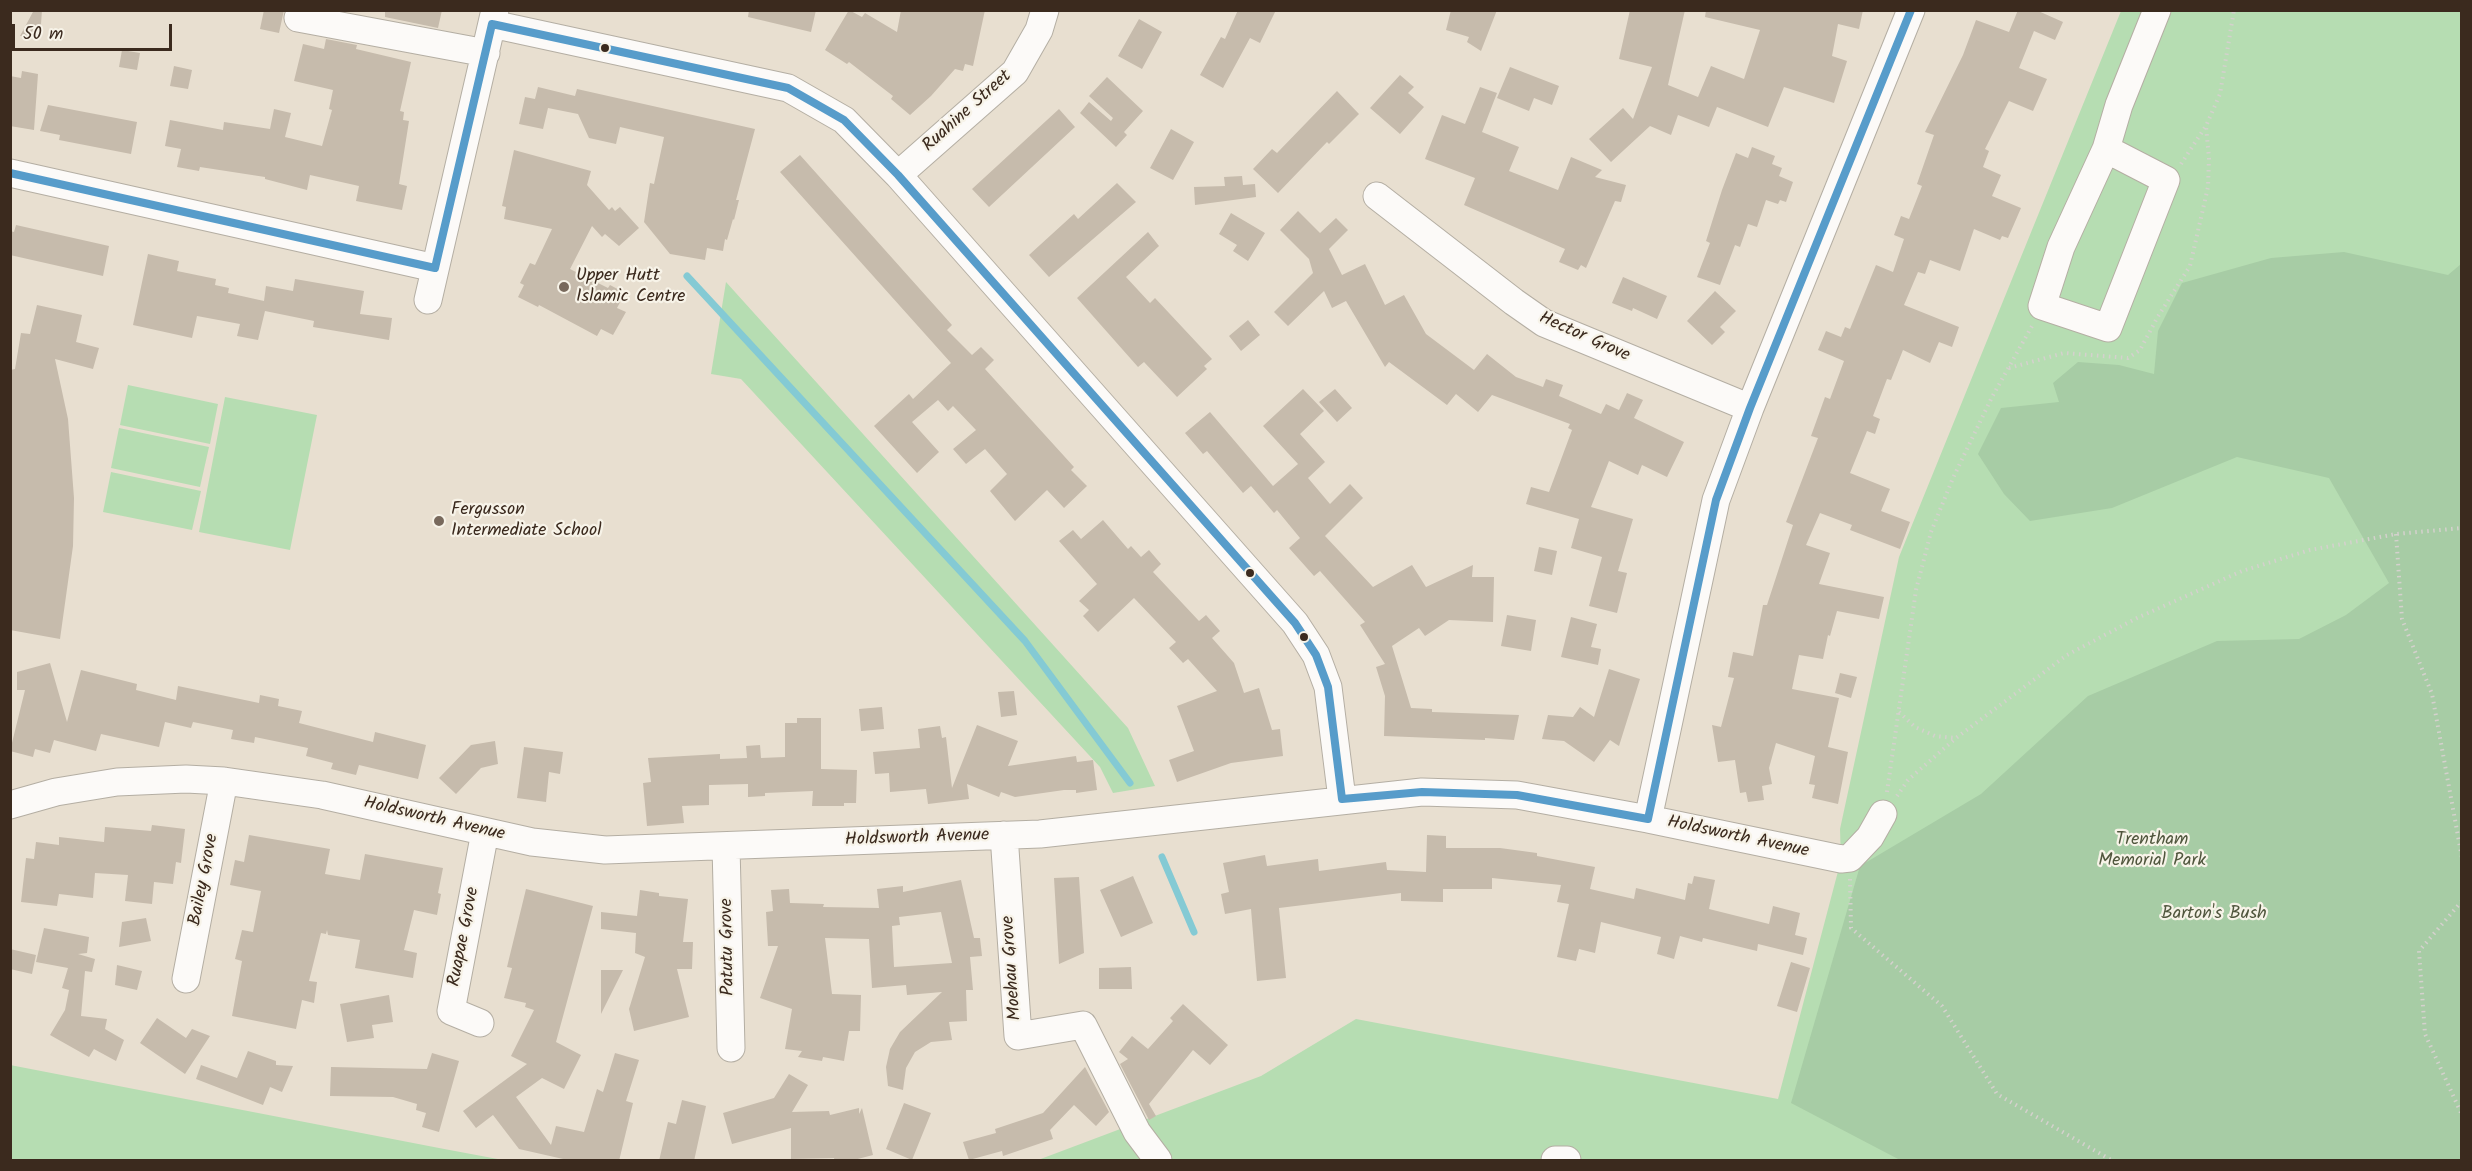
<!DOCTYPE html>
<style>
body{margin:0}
#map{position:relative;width:2472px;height:1171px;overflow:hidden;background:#e8dfd0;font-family:Kalam,sans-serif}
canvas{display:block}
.frame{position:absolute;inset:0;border:12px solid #3b2a1e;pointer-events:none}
.scale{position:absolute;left:12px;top:24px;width:160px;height:27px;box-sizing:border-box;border:3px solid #3b2a1e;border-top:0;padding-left:8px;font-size:18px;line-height:21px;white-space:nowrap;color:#3b2a1e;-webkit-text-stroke:4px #f7f3e8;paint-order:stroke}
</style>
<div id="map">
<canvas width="2472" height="1171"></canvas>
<div class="frame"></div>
<div class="scale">50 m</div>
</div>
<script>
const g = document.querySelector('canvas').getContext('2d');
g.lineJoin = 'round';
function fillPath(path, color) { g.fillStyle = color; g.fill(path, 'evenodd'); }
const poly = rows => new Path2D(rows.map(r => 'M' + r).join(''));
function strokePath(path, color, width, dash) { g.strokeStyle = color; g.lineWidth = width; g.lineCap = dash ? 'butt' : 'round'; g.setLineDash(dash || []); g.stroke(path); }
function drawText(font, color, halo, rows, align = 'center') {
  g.font = font + ' Kalam,sans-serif'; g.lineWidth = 4.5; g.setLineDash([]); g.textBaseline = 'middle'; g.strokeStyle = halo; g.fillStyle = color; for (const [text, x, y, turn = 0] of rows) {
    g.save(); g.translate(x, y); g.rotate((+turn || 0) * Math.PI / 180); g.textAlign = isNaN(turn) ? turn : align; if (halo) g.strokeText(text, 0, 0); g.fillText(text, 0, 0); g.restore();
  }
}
fillPath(poly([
 [2121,11,2461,11,2461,1160,1038,1160,1261,1076,1356,1019,1778,1099,1841,860,1840,829,1899,557],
 [726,282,1128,728,1155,786,1113,793,1100,767,741,379,711,374],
 [128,385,218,404,210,444,120,425],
 [225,397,317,415,290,550,199,532],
 [119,428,209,447,200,487,111,468],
 [111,472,201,491,192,530,103,512],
 [10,1065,439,1148,503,1160,11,1160]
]), '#b6ddb2');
fillPath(poly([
 [2344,252,2448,275,2461,264,2461,1160,1900,1160,1791,1103,1860,866,1981,794,2088,696,2217,641,2299,639,2346,615,2389,583,2329,478,2237,457,2112,508,2030,521,2004,494,1978,454,2001,408,2059,402,2053,383,2078,362,2119,365,2154,374,2158,331,2182,283,2271,258]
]), '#a7cca5');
strokePath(poly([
 [687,276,1025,641,1130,783],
 [1162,857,1194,932]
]), '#84cad4', 7);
fillPath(poly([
 [34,10,42,10,40,38,20,36],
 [264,10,284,10,279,33,260,29],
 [385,10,442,10,438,28,385,17],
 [749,10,816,10,811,32,748,17],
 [849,10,862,17,865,13,897,32,901,10,985,10,973,66,965,64,963,71,955,69,931,96,910,115,891,99,893,96,849,62,847,64,825,50],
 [1238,10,1276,10,1260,43,1250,38,1223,88,1200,75,1221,37,1225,39],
 [1451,10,1497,10,1481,51,1467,42,1469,37,1446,30],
 [1630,10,1685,10,1668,85,1698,97,1711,66,1744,79,1760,30,1705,17,1706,10,1863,10,1859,29,1838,24,1832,56,1847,61,1834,103,1784,87,1768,127,1717,107,1709,127,1678,115,1671,135,1650,126,1611,162,1589,139,1623,108,1633,119,1652,67,1619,59],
 [2018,10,2036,10,2063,22,2055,40,2034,31,2019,68,2047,79,2033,111,2009,101,1985,149,1989,151,1983,167,2001,175,1992,196,2021,208,2008,238,2002,236,2000,240,1974,229,1960,271,1930,260,1925,274,1918,272,1904,305,1959,327,1952,347,1939,342,1930,363,1903,350,1891,380,1887,379,1873,416,1880,419,1875,434,1867,431,1850,473,1890,489,1881,511,1910,522,1900,549,1850,530,1852,525,1820,513,1806,545,1830,553,1819,584,1884,597,1879,619,1837,611,1830,636,1828,635,1823,659,1799,655,1792,689,1839,698,1828,747,1848,752,1838,804,1812,798,1815,785,1809,784,1815,756,1776,743,1769,768,1772,784,1762,786,1764,800,1748,802,1746,792,1740,793,1735,760,1718,762,1712,725,1721,727,1734,678,1728,677,1733,652,1753,656,1763,605,1767,605,1793,525,1786,522,1818,438,1811,436,1825,397,1830,399,1844,361,1818,350,1826,331,1841,337,1845,327,1850,329,1876,265,1893,272,1904,239,1894,235,1901,216,1909,219,1922,186,1917,184,1934,135,1925,132,1963,55,1976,20,2009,32],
 [1139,19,1162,32,1142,69,1118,56],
 [326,39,357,45,356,49,411,62,400,111,404,112,403,120,409,121,399,184,407,186,402,210,356,201,359,186,310,175,307,190,265,179,265,177,200,167,199,171,177,167,181,149,165,146,170,120,223,130,224,122,270,129,274,109,291,113,285,137,322,146,332,110,329,109,333,90,294,81,303,44,324,49],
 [122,50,140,53,137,70,119,67],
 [174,66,192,70,188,89,170,86],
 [1510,67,1559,86,1552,105,1534,98,1529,111,1497,98],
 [22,71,38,74,34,130,10,126,10,76,21,78],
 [1400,75,1414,87,1408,93,1424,107,1400,134,1370,108],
 [1107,77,1143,111,1124,132,1127,135,1116,147,1080,113,1089,102,1111,121,1113,118,1089,96],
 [538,87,575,96,577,89,755,129,736,200,739,200,734,220,733,219,727,240,725,239,723,251,707,248,705,260,670,254,644,222,650,183,654,184,664,137,620,127,616,144,589,138,578,114,548,108,543,129,519,124,525,97,535,99],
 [1480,87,1497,93,1482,132,1519,147,1509,171,1558,190,1571,157,1602,170,1595,177,1626,185,1621,202,1615,201,1586,268,1581,265,1578,270,1559,262,1565,249,1464,205,1475,178,1425,159,1442,115,1465,124],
 [1337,91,1359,114,1329,144,1327,142,1278,193,1253,169,1272,149,1277,153],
 [48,105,137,122,131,154,59,140,60,135,40,131],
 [1059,109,1075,127,989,207,972,189],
 [1171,129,1194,142,1173,180,1150,168],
 [1752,147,1775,156,1772,164,1782,168,1779,176,1793,182,1786,202,1780,200,1778,204,1766,200,1757,227,1748,224,1740,247,1735,245,1720,285,1697,277,1710,243,1706,241,1722,190,1736,153,1748,158],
 [514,150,591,171,587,185,609,210,612,207,615,211,620,207,639,228,619,246,605,234,602,237,592,226,570,269,608,288,610,285,625,293,617,308,626,312,613,335,601,329,597,336,539,305,538,307,518,297,524,285,520,283,530,263,535,265,552,229,504,219,506,207,502,206],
 [800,155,952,325,947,330,972,355,981,347,994,360,985,369,1074,467,1071,470,1087,486,1064,508,1047,490,1015,521,990,491,1007,474,985,449,966,464,953,449,976,430,953,406,948,411,938,400,912,422,939,452,917,473,874,426,909,394,913,399,951,363,780,172],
 [1242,176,1243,185,1255,184,1256,197,1195,205,1194,187,1225,186,1224,177],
 [1117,183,1136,202,1049,277,1029,255,1074,214,1078,219],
 [1298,211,1320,233,1336,218,1348,230,1329,249,1342,275,1365,264,1385,305,1404,295,1426,334,1474,370,1487,354,1516,377,1543,387,1546,379,1563,385,1559,396,1601,414,1606,404,1619,410,1627,393,1643,400,1634,418,1684,442,1667,477,1642,465,1638,475,1609,461,1591,507,1633,519,1618,571,1627,573,1617,613,1589,606,1602,557,1571,548,1579,519,1526,504,1531,487,1549,492,1572,430,1568,428,1570,424,1492,395,1478,412,1456,394,1447,405,1389,362,1385,367,1346,301,1332,308,1324,291,1288,326,1274,312,1313,273,1309,259,1280,230],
 [1231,213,1265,233,1248,261,1233,251,1237,245,1219,234],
 [16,225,109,246,103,276,10,255,10,231,14,232],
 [1148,232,1159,246,1126,277,1150,303,1155,298,1212,359,1204,366,1207,369,1177,397,1144,362,1138,367,1077,298],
 [148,254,179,261,177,271,216,279,215,285,229,288,228,293,264,301,266,286,293,291,295,279,364,291,360,314,392,318,389,340,313,327,314,321,265,311,258,340,237,336,240,324,197,316,192,338,133,325],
 [1623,277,1667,296,1657,319,1633,308,1632,311,1612,303],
 [1715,291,1736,311,1720,327,1725,332,1712,345,1687,321],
 [37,305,82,315,76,342,99,348,93,369,55,359,68,419,74,498,73,546,60,639,10,630,10,370,15,369,21,333,30,334],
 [1248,320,1260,335,1241,351,1229,336],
 [1303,389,1324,411,1300,434,1325,462,1308,478,1330,504,1350,484,1363,498,1325,536,1373,587,1412,565,1426,587,1473,565,1472,577,1494,577,1493,622,1449,620,1425,636,1419,628,1392,646,1411,708,1432,709,1432,712,1519,715,1514,740,1485,738,1485,740,1384,736,1385,696,1376,667,1385,664,1360,625,1365,622,1320,571,1314,576,1289,548,1300,538,1277,510,1274,513,1251,486,1243,493,1207,451,1203,454,1185,433,1210,412,1273,486,1298,464,1263,426],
 [1335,389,1352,408,1337,422,1319,402],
 [1103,520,1128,549,1131,546,1141,557,1149,550,1161,564,1153,572,1199,621,1206,615,1220,631,1212,638,1234,663,1244,693,1259,688,1272,730,1280,729,1283,756,1231,763,1177,782,1169,760,1194,751,1177,706,1217,691,1188,659,1183,663,1169,648,1176,642,1134,598,1098,632,1083,616,1089,610,1079,601,1097,584,1059,541,1073,530,1081,539],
 [1539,547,1557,551,1552,575,1534,571],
 [1507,615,1536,620,1531,651,1501,646],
 [1571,617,1597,624,1591,647,1601,649,1598,665,1561,657],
 [50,663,67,722,81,670,137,684,136,690,176,700,178,686,259,703,260,695,279,699,278,706,302,711,299,723,373,742,375,732,426,745,418,779,359,765,356,775,331,769,333,763,306,756,308,748,255,737,254,743,231,739,233,730,193,722,191,728,165,722,159,747,101,734,96,751,54,740,50,753,35,749,33,757,10,751,25,690,17,690,17,672],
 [1609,669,1640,679,1619,746,1610,740,1594,762,1564,741,1542,739,1548,715,1573,717,1580,707,1594,717],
 [1840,673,1857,677,1851,698,1835,693],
 [1014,691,1017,715,1001,717,998,692],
 [882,707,884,729,861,731,859,709],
 [797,718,821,718,821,769,857,770,856,803,844,803,844,806,812,806,813,791,765,793,765,796,748,797,748,784,709,785,709,805,682,806,684,823,647,826,643,783,651,782,648,758,720,754,720,759,747,758,746,746,760,745,761,758,785,757,785,723,797,723],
 [977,725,1018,741,1008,766,1076,756,1077,762,1093,760,1097,790,1076,793,1076,790,1064,790,1015,797,1001,792,999,797,967,784,969,799,928,804,926,789,890,792,889,773,875,774,873,752,920,748,918,729,940,726,942,738,946,737,952,788],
 [495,741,498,764,481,768,456,794,439,778,471,745],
 [524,747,563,752,560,774,549,772,546,802,517,798],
 [152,825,185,829,181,863,176,862,173,884,154,882,152,904,125,901,128,875,95,873,93,898,59,894,57,906,21,902,26,858,34,859,36,842,59,845,59,837,104,842,105,827,151,831],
 [249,835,330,849,325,874,360,880,365,854,443,868,438,893,441,894,437,915,414,910,404,950,417,953,413,978,355,968,360,940,328,935,327,930,326,934,321,933,309,981,317,982,314,1003,302,1000,296,1029,232,1016,242,961,235,959,242,930,253,932,261,891,230,885,235,860,244,862],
 [1427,835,1446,836,1446,848,1500,848,1537,853,1537,856,1595,867,1590,889,1634,899,1636,888,1685,900,1688,883,1692,884,1694,876,1715,880,1709,909,1769,924,1773,906,1800,913,1795,935,1807,938,1803,955,1758,944,1757,951,1703,938,1702,942,1680,936,1674,959,1657,954,1661,937,1601,922,1595,953,1579,949,1576,961,1557,957,1569,904,1557,902,1561,885,1492,878,1492,889,1443,889,1443,902,1401,901,1401,893,1279,908,1286,978,1257,981,1251,909,1225,914,1221,894,1229,892,1223,863,1265,855,1267,866,1318,859,1319,871,1386,862,1387,870,1426,872],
 [1133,876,1153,923,1121,937,1100,890],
 [1079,877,1084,953,1059,964,1054,878],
 [961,880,974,938,980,938,982,956,970,957,973,990,966,990,967,1021,949,1022,952,1040,931,1042,915,1052,906,1068,903,1090,888,1086,886,1067,890,1049,900,1032,942,992,907,995,906,985,872,988,869,939,825,938,832,994,861,995,860,1031,849,1031,844,1061,823,1057,822,1061,798,1057,802,1051,785,1049,792,1009,760,998,778,946,768,946,766,912,773,911,771,890,789,889,790,903,824,904,823,907,879,908,877,889,903,886,903,892],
 [941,912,952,963,894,967,892,926,900,925,899,917],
 [526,889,593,906,556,1042,581,1055,564,1089,542,1078,516,1097,551,1145,556,1126,584,1132,597,1089,603,1092,615,1053,639,1060,626,1101,633,1103,619,1161,572,1161,519,1149,493,1115,476,1128,463,1111,527,1064,511,1056,534,1010,525,1007,526,1003,504,998,512,968,507,967],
 [640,890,659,893,659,896,688,899,683,942,693,942,692,969,677,969,689,1017,634,1031,629,1009,645,957,635,953,636,933,601,929,601,912,637,916],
 [146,918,151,941,119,947,122,922],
 [44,928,89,937,87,953,78,954,95,959,92,972,85,971,81,1016,107,1019,105,1029,124,1040,116,1061,94,1049,89,1057,50,1035,65,1010,69,990,62,988,68,968,36,962],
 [10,949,36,955,32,974,10,969],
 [1791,962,1810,968,1797,1012,1777,1006],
 [117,965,142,971,137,990,115,985],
 [1131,967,1132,989,1099,989,1099,968],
 [601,970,623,970,601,1014],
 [389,995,393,1022,372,1025,374,1038,347,1042,340,1004],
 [1183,1004,1228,1045,1210,1065,1193,1050,1149,1104,1156,1116,1149,1120,1120,1064,1128,1059,1119,1052,1132,1036,1148,1049,1173,1021,1170,1018],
 [157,1018,186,1038,192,1029,210,1036,185,1074,140,1043],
 [248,1051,276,1061,276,1065,293,1066,282,1092,270,1087,263,1105,196,1079,201,1065,237,1078],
 [432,1053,459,1061,439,1132,422,1127,426,1113,416,1110,417,1104,393,1097,330,1096,331,1067,427,1069],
 [1085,1067,1109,1112,1096,1126,1074,1105,1050,1130,1053,1139,1003,1156,1002,1151,969,1160,963,1142,996,1133,995,1129,1043,1113],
 [789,1074,808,1085,792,1112,829,1111,830,1115,859,1108,859,1114,862,1108,873,1155,850,1161,835,1161,834,1158,791,1159,791,1128,732,1144,723,1113,774,1098],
 [682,1100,706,1106,694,1161,659,1161,668,1122,676,1124],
 [904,1103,931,1113,912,1160,886,1149]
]), '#c6bbac');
const minor = poly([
 [298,18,486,53],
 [492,24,788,88,844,120,898,175,1295,623,1316,655,1328,687,1342,799],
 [2106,149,2166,180,2108,328,2042,306,2061,247,2106,149],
 [2106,149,2119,105,2157,10],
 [10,173,435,268],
 [898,175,1015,72,1039,30,1045,10],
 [1377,196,1514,302,1544,323,1750,408],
 [428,300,495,10],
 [10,805,56,792,117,782,186,779,224,781,322,795,532,842,605,850,1040,834,1422,792,1517,795,1648,819,1841,859,1850,858,1870,837,1883,814],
 [1648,819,1716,500,1750,408,1911,10],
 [1004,835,1018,1036,1083,1025,1137,1132,1158,1160],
 [726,846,731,1048],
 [186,979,224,781],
 [480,1023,451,1011,485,832],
 [1555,1160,1567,1160]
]);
strokePath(minor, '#b4aea3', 29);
strokePath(poly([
 [2181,164,2206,126,2220,94,2234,10],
 [2009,368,2064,353,2128,358,2140,350,2157,318,2190,266,2208,187,2209,158,2206,126],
 [2396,534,2402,619,2432,694,2462,858],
 [1899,712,1915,727,1935,736,1955,738],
 [1887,792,1916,590,1931,532,1953,478,1992,397,2032,326],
 [1897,796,1908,780,1956,738,2067,655,2137,618,2242,571,2310,550,2396,534,2462,528],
 [1850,879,1851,928,1942,1006,1997,1094,2111,1160],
 [2462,901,2419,951,2425,1034,2462,1115]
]), '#d4d1cd', 4, [1.5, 4.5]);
strokePath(minor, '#fcfaf8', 27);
strokePath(poly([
 [492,24,788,88,844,120,898,175,1295,623,1316,655,1328,687,1342,799],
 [10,173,435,268],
 [435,268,492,24],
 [1342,799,1422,792,1517,795,1648,819],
 [1648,819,1716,500,1750,408,1911,10]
]), '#579cca', 8);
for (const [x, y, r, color] of [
 [605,48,5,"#3b2a1e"],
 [564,287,6,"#78695c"],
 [439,521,6,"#78695c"],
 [1250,573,5,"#3b2a1e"],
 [1304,637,5,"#3b2a1e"]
]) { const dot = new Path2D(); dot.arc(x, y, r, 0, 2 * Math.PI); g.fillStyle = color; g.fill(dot); strokePath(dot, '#f7f3e8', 2); }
drawText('18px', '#3b2a1e', '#f7f3e8', [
 ["Ruahine Street",968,112,-42],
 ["Hector Grove",1584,338,24],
 ["Holdsworth Avenue",434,820,13],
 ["Holdsworth Avenue",1738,838,12],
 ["Holdsworth Avenue",917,839,-2],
 ["Bailey Grove",205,880,-79],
 ["Ruapae Grove",465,937,-79],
 ["Patutu Grove",729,947,-91],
 ["Moehau Grove",1013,968,-94]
]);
drawText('18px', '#3b2a1e', '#f7f3e8', [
 ["Upper Hutt",576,277],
 ["Islamic Centre",576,298],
 ["Fergusson",451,511],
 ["Intermediate School",451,532]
], 'left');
drawText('18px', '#50563d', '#f7f3e8', [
 ["Trentham",2152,841],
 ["Memorial Park",2152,862],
 ["Barton's Bush",2214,915]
]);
</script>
